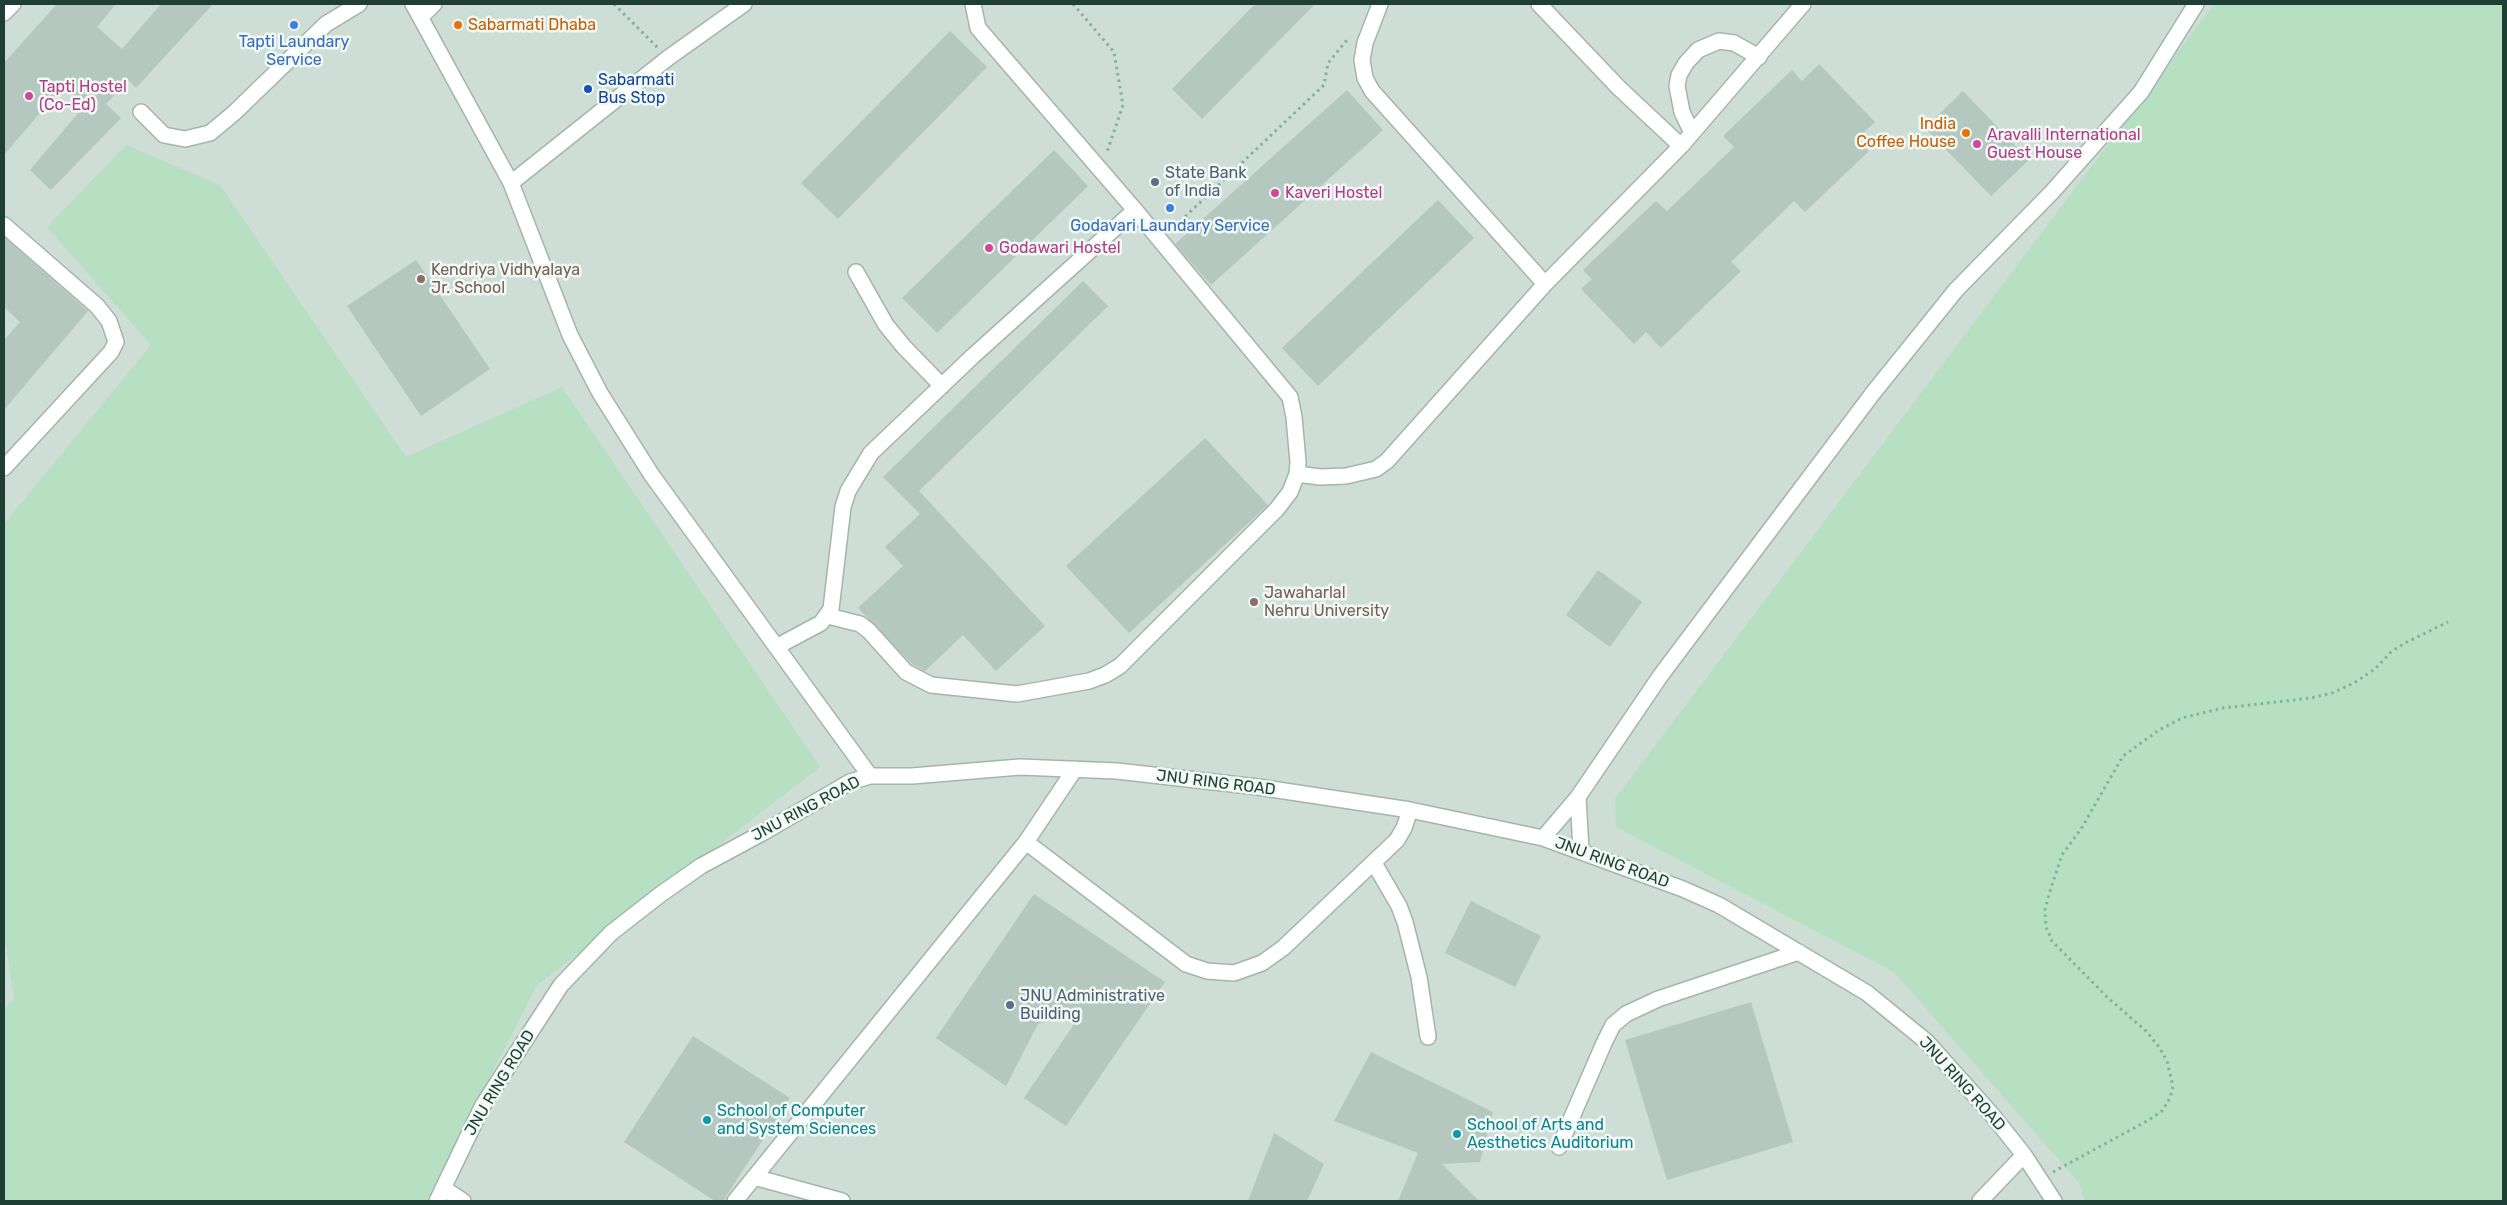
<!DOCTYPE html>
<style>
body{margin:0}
#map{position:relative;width:2507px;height:1205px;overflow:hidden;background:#e0ede7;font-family:Rubik,sans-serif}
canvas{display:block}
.frame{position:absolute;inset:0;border:5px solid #1f3f36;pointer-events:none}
</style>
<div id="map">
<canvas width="2507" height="1205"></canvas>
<div class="frame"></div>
</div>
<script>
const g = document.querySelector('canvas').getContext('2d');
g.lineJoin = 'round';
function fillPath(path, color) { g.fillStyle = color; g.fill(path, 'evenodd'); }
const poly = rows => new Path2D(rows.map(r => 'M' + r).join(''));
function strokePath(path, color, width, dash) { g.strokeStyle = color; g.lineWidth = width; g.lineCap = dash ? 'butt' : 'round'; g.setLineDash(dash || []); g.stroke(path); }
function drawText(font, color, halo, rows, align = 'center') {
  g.font = font + ' Rubik,sans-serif'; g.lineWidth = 5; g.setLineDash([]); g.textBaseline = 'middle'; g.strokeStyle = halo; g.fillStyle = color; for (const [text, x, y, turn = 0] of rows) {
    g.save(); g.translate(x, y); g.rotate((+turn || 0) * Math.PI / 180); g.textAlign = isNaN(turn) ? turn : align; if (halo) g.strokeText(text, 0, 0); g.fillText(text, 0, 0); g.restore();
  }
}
fillPath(poly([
 [4,4,2503,4,2503,1201,4,1201]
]), '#ceddd6');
fillPath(poly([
 [2214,4,2503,4,2503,1201,2084,1201,2080,1184,1894,972,1616,827,1615,799],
 [126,145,220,185,406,457,562,387,820,767,537,985,426,1201,4,1201,4,1010,14,999,4,932,4,524,151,345,47,227]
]), '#b7e0c2');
fillPath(poly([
 [57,4,116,4,97,27,122,49,161,4,213,4,136,88,128,80,106,104,121,118,51,190,30,170,85,105,63,86,4,155,4,63],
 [1255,4,1315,4,1202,119,1172,89],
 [950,31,987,67,838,219,801,183],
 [1819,64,1875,122,1857,139,1869,151,1805,212,1794,201,1731,262,1741,271,1661,348,1646,332,1634,344,1581,289,1592,279,1583,270,1656,201,1667,211,1734,147,1723,136,1792,70,1802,81],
 [1347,90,1383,130,1211,285,1175,244],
 [1963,91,2029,160,1991,196,1925,128],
 [1054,150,1088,186,937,333,902,298],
 [1438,200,1474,238,1318,386,1282,348],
 [4,237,88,311,4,410,4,340,20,322,4,307],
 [416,260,490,369,421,416,347,306],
 [1083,281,1108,306,919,491,1045,626,996,671,963,635,925,671,912,664,858,608,903,566,885,547,920,514,883,477],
 [1205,438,1268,505,1129,633,1066,566],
 [1598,570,1642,602,1610,647,1566,615],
 [1034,894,1165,982,1066,1126,1024,1098,1083,1011,1038,1024,1006,1086,936,1038],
 [1471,901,1541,936,1515,987,1445,953],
 [1751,1002,1793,1142,1667,1180,1625,1040],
 [693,1036,790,1098,723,1201,715,1201,624,1142],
 [1371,1052,1493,1112,1480,1162,1442,1164,1479,1201,1398,1201,1418,1153,1334,1121],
 [1274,1133,1324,1164,1307,1201,1248,1201]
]), '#b5c8c0');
const minor = poly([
 [413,4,511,183,570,335,600,393,651,474,870,776],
 [1380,4,1365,43,1362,60,1365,78,1372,91,1545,284],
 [1539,4,1619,88,1681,146],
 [4,13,13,4],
 [421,17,434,4],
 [141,112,164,135,185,139,210,133,234,113,326,24,359,4],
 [1692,133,1682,112,1677,86,1679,75,1686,63,1698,50,1719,41,1734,43,1759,57],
 [511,183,668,58,744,4],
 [4,225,97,306,109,321,116,342,111,352,4,468],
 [856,272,886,325,904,347,942,386],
 [1297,474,1320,477,1346,476,1376,469,1387,461,1545,284,1681,146,1803,4],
 [828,616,860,624,869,631,906,672,931,685,1017,694,1089,681,1105,675,1120,666,1277,509,1290,492,1297,474,1298,462,1294,417,1290,397,1135,210,978,28,973,4],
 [778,646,821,623,831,609,843,507,848,491,871,453,973,356,1135,210],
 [1543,838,1578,797],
 [1026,842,1186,964,1207,971,1234,973,1262,963,1283,948,1397,840,1404,828,1410,810],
 [1581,850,1578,797,1661,675,1873,393,1956,290,2052,192,2141,92,2196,4],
 [1374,863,1399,906,1405,922,1419,977,1428,1037],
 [1559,1147,1604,1043,1613,1025,1626,1014,1658,999,1799,952],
 [754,1177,842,1201],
 [443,1188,463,1201],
 [437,1201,483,1105,561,985,611,933,661,894,701,866,764,832,850,782,870,776,912,776,1020,767,1117,771,1258,787,1410,810,1543,838,1683,889,1719,905,1867,993,1927,1042,1993,1116,2024,1155,2054,1201],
 [735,1201,1026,842,1075,769],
 [1980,1201,2024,1155]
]);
strokePath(minor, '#a2b5ae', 18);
strokePath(poly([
 [614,4,658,48],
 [1073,4,1114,52,1123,105,1107,152],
 [1171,230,1324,85,1328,63,1347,40],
 [2053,1172,2147,1121,2162,1111,2170,1098,2173,1086,2167,1061,2159,1047,2146,1031,2107,997,2052,941,2046,927,2045,910,2049,894,2062,855,2081,829,2123,756,2159,730,2182,718,2223,708,2311,698,2332,693,2354,683,2375,669,2391,652,2405,643,2448,622]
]), '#7eb3a2', 3, [2.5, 4]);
strokePath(minor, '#fff', 15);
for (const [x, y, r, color] of [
 [294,25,5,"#3f7fe0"],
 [458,25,5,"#e8710a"],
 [588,89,5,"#1a4fb4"],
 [29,96,5,"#d1479c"],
 [1966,133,5,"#e8710a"],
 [1977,144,5,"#d1479c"],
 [1155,182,5,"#5c6f8a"],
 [1275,193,5,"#d1479c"],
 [1170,208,5,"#3f7fe0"],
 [989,248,5,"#d1479c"],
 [421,279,5,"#8d6e63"],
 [1254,602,5,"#8d6e63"],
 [1010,1005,5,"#5c6f8a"],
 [707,1120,5,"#0f9aa8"],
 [1457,1134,5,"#0f9aa8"]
]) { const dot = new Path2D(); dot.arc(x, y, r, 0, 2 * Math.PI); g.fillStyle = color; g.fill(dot); strokePath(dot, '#f1f9f5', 2); }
drawText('16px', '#c56008', '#f1f9f5', [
 ["Sabarmati Dhaba",468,25],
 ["India",1956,124,"right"],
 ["Coffee House",1956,142,"right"]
], 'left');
drawText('16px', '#366cbe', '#f1f9f5', [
 ["Tapti Laundary",294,42],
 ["Service",294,60],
 ["Godavari Laundary Service",1170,226]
]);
drawText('16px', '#164399', '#f1f9f5', [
 ["Sabarmati",598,80],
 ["Bus Stop",598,98]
], 'left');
drawText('16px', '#b23c85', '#f1f9f5', [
 ["Tapti Hostel",39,87],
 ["(Co-Ed)",39,105],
 ["Aravalli International",1987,135],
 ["Guest House",1987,153],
 ["Kaveri Hostel",1285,193],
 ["Godawari Hostel",999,248]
], 'left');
drawText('16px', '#4e5e75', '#f1f9f5', [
 ["State Bank",1165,173],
 ["of India",1165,191],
 ["JNU Administrative",1020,996],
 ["Building",1020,1014]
], 'left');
drawText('16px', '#785e54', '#f1f9f5', [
 ["Kendriya Vidhyalaya",431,270],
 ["Jr. School",431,288],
 ["Jawaharlal",1264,593],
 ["Nehru University",1264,611]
], 'left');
drawText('16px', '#1f3f36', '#f1f9f5', [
 ["JNU RING ROAD",1216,783,7],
 ["JNU RING ROAD",806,809,-28],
 ["JNU RING ROAD",1612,863,20],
 ["JNU RING ROAD",500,1083,-59],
 ["JNU RING ROAD",1962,1084,48]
]);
drawText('16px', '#0d838f', '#f1f9f5', [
 ["School of Computer",717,1111],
 ["and System Sciences",717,1129],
 ["School of Arts and",1467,1125],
 ["Aesthetics Auditorium",1467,1143]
], 'left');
</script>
